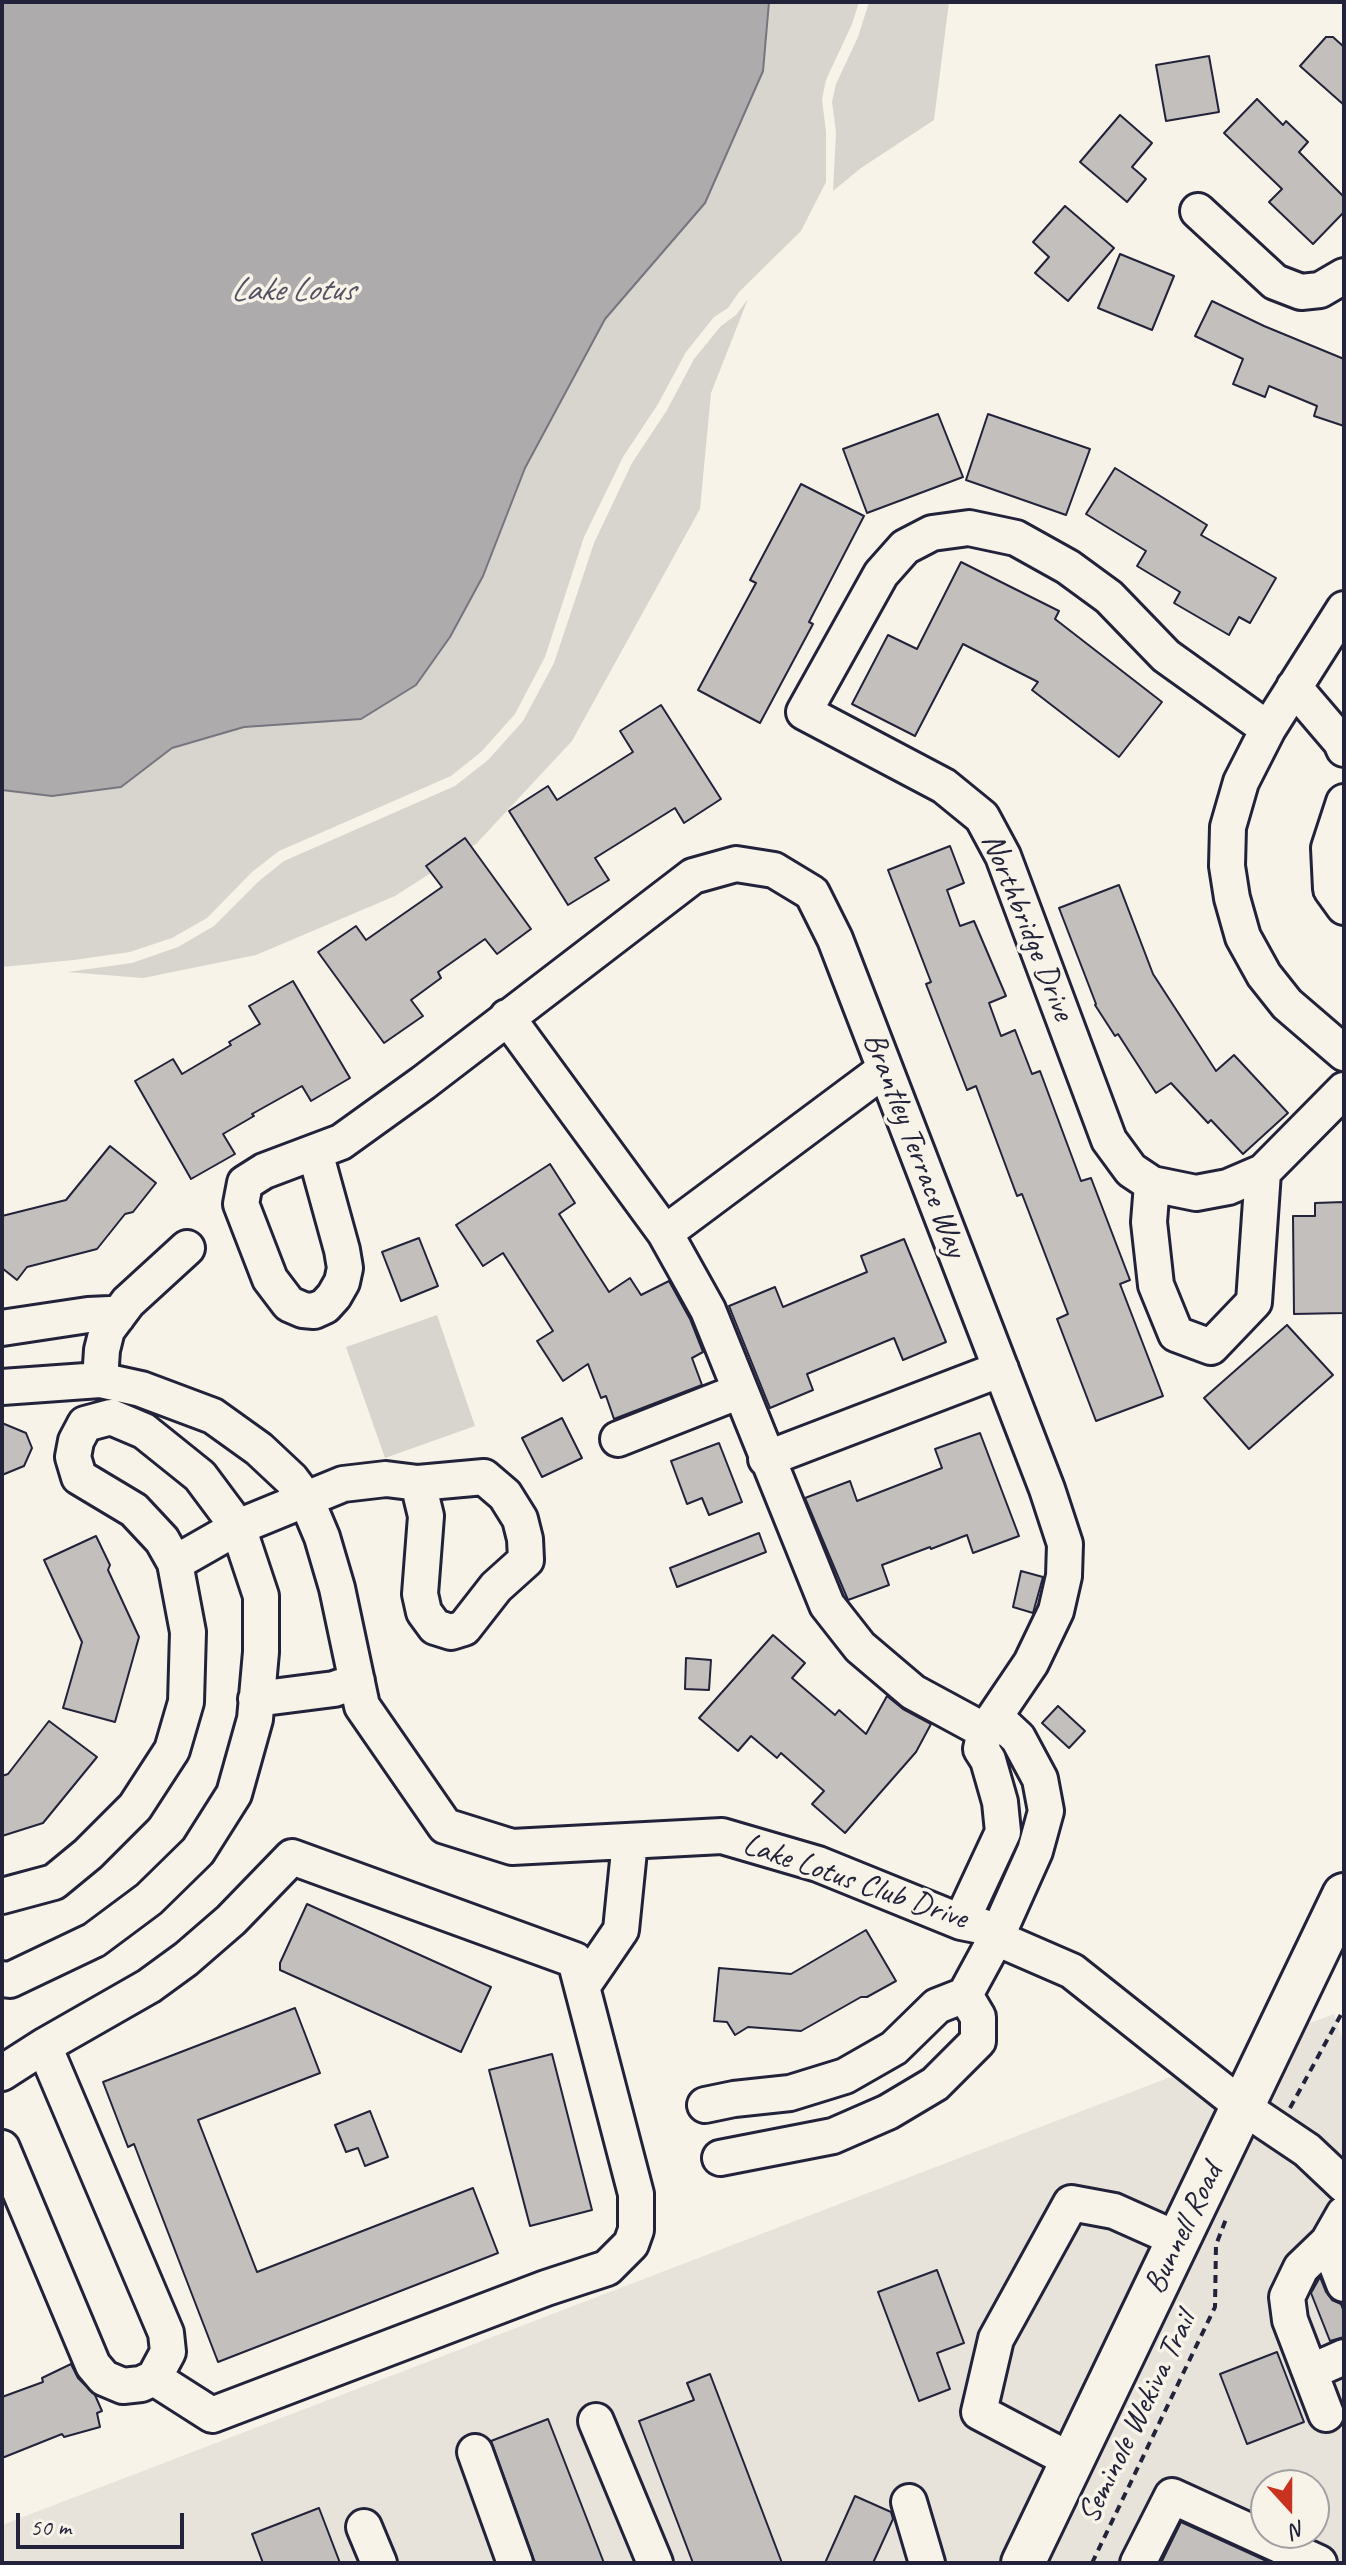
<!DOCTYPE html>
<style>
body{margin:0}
#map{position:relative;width:1346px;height:2565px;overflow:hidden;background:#f7f3e8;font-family:Caveat,sans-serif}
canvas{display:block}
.frame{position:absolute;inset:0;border:4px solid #22223b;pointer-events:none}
.north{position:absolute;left:1250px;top:2469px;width:80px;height:80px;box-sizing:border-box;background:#f7f3e8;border:2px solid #a29fa3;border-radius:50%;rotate:159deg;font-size:22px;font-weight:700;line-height:32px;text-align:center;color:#22223b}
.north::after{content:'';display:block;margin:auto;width:28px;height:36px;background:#c8321e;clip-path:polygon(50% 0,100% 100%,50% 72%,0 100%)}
.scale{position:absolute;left:16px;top:2513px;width:168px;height:36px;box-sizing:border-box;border:4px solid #22223b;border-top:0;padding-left:10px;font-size:24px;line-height:28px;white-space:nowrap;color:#22223b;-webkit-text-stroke:6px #f7f3e8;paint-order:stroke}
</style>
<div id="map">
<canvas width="1346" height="2565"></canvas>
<div class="frame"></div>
<div class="north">N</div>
<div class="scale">50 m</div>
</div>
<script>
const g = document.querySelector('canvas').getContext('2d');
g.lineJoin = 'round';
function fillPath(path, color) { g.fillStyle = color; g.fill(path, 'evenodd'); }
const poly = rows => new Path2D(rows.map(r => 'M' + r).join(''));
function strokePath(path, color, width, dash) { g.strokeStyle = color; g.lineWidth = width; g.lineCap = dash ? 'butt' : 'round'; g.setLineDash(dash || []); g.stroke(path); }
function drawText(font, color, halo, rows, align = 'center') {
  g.font = font + ' Caveat,sans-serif'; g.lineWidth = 7; g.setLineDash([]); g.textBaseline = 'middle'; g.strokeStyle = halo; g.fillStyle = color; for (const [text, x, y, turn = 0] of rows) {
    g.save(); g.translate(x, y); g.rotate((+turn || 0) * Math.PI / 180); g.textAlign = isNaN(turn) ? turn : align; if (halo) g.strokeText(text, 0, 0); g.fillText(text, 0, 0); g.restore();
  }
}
fillPath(poly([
 [1334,2014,1344,2044,1344,2170,1258,2103,1294,2029],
 [1181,2073,1228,2110,1009,2563,2,2563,2,2525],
 [1248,2125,1300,2160,1344,2205,1344,2563,1036,2563],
 [1266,2485,1314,2485,1314,2533,1266,2533]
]), '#e7e3db');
fillPath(poly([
 [769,2,859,2,852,24,826,80,822,99,826,132,826,182,801,231,739,292,728,308,714,317,686,352,658,404,623,457,584,537,545,657,515,714,481,752,451,776,279,851,252,872,207,918,172,938,130,952,74,960,2,967,2,790,52,796,121,787,172,748,244,727,361,719,483,576,525,468,605,319,705,203,763,71],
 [869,2,949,2,934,120,861,168,833,191,836,132,832,102,836,84,858,37],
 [748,299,711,393,700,509,572,741,476,844,395,896,256,955,143,978,67,972,132,963,178,947,214,926,259,881,284,861,455,786,488,760,523,721,554,663,594,543,632,463,667,410,694,359,721,326,736,315],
 [437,1315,475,1426,385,1458,346,1347]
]), '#d8d5cf');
const water = poly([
 [2,2,769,2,763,71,705,203,605,319,525,468,483,576,450,637,416,685,361,719,244,727,172,748,121,787,52,796,2,790,2,2]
]);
fillPath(water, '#aeabad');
strokePath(water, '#76747f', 2);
const building = poly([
 [1326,37,1333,37,1344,47,1344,105,1300,66,1326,37],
 [1209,56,1219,112,1166,121,1156,65,1209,56],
 [1257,99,1283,125,1286,121,1308,142,1299,152,1344,197,1344,212,1313,244,1269,202,1282,189,1224,133,1257,99],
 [1120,115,1152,143,1132,167,1146,179,1127,202,1080,162,1120,115],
 [1065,206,1114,248,1068,301,1035,273,1049,257,1033,242,1065,206],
 [1120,254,1174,276,1152,330,1098,308,1120,254],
 [1212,301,1264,326,1344,359,1344,426,1314,416,1317,406,1269,386,1265,397,1233,384,1243,359,1195,336,1212,301],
 [938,414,963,477,867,513,843,449,938,414],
 [988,414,1090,449,1066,515,966,480,988,414],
 [1115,468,1207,525,1201,535,1276,578,1250,623,1239,617,1229,635,1174,603,1180,592,1137,566,1146,551,1086,514,1115,468],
 [801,484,864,516,809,622,813,624,760,723,698,690,756,583,750,580,801,484],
 [961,562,1059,611,1055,619,1162,702,1119,757,1032,690,1038,682,963,644,915,736,852,704,888,635,917,649,961,562],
 [661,705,721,799,684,823,675,808,595,858,609,880,568,905,509,811,548,786,557,800,633,752,620,731,661,705],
 [465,838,531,929,497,954,485,939,438,972,441,978,411,1000,423,1016,384,1043,318,952,356,926,366,940,442,887,426,866,465,838],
 [950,846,964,883,947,890,960,926,974,921,1006,996,989,1003,1001,1036,1015,1030,1032,1074,1040,1071,1081,1181,1091,1178,1130,1280,1120,1284,1163,1396,1096,1421,1057,1319,1068,1314,1022,1194,1017,1196,976,1086,967,1090,926,984,931,982,888,870,950,846],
 [1119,885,1153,974,1216,1071,1234,1055,1288,1113,1243,1154,1211,1120,1208,1123,1171,1083,1156,1093,1118,1034,1115,1036,1095,1005,1096,1004,1059,908,1119,885],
 [293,981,350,1078,311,1101,302,1086,252,1114,254,1116,223,1134,235,1154,191,1179,135,1081,173,1059,182,1074,231,1045,229,1042,260,1024,249,1006,293,981],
 [110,1146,156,1183,133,1212,125,1214,97,1249,27,1267,17,1280,2,1268,2,1216,66,1200,110,1146],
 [550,1164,575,1203,559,1214,609,1292,630,1278,641,1295,669,1281,690,1319,703,1352,692,1358,702,1385,614,1419,606,1396,601,1398,588,1364,563,1381,537,1341,553,1331,503,1253,483,1266,456,1225,550,1164],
 [1344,1202,1344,1313,1294,1314,1293,1216,1315,1216,1315,1203,1344,1202],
 [419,1238,438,1286,401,1301,382,1252,419,1238],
 [904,1239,946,1342,903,1360,894,1338,807,1374,813,1390,770,1408,729,1306,775,1287,783,1307,867,1272,861,1256,904,1239],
 [1287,1325,1333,1375,1249,1449,1204,1398,1287,1325],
 [562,1418,582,1458,542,1477,522,1438,562,1418],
 [2,1423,26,1433,32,1448,24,1466,2,1475,2,1423],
 [980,1433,1019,1536,973,1553,967,1535,931,1549,930,1547,882,1565,889,1585,848,1600,805,1498,850,1481,857,1501,942,1468,935,1449,980,1433],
 [719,1443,742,1502,709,1515,702,1498,687,1504,671,1461,719,1443],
 [759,1533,766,1552,677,1587,670,1568,759,1533],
 [96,1536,110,1565,108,1570,139,1637,115,1722,63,1708,82,1642,44,1560,96,1536],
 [1021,1571,1043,1577,1033,1613,1013,1607,1021,1571],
 [773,1635,805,1663,792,1678,835,1715,839,1710,866,1734,887,1696,903,1709,931,1724,916,1752,845,1833,812,1804,824,1791,781,1753,777,1758,751,1736,738,1751,699,1718,773,1635],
 [686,1658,711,1660,709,1690,685,1689,686,1658],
 [1058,1706,1085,1731,1069,1748,1042,1723,1058,1706],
 [49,1721,97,1757,43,1823,2,1836,2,1776,8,1774,49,1721],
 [307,1904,491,1987,461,2052,280,1970,280,1963,307,1904],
 [866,1930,896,1981,867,1997,861,1997,801,2031,748,2027,735,2035,727,2022,714,2021,719,1968,791,1974,866,1930],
 [295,2008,320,2073,198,2120,257,2272,473,2188,498,2253,218,2362,134,2144,128,2147,103,2082,295,2008],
 [552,2054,592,2210,530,2226,489,2070,552,2054],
 [370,2111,388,2157,365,2166,358,2148,346,2152,335,2125,370,2111],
 [937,2270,964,2343,937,2353,950,2389,919,2401,878,2292,937,2270],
 [1320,2277,1326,2292,1332,2300,1341,2304,1344,2312,1344,2337,1330,2341,1311,2293,1320,2277],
 [1277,2352,1304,2422,1247,2444,1220,2374,1277,2352],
 [71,2364,78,2378,95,2395,102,2411,97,2413,100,2427,64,2437,62,2434,2,2458,2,2397,43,2382,42,2378,71,2364],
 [710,2374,782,2563,693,2563,639,2421,694,2400,687,2383,710,2374],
 [548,2419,604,2563,536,2563,534,2560,491,2441,548,2419],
 [855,2496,891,2512,893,2519,873,2563,825,2563,855,2496],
 [319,2508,340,2563,263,2563,252,2534,319,2508],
 [1181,2522,1271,2563,1161,2563,1181,2522]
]);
fillPath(building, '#c2bfbd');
strokePath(building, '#22223b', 2);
const minor = poly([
 [1198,211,1275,282,1301,292,1320,290,1344,276],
 [1344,609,1268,729,1241,782,1228,827,1227,866,1232,898,1243,937,1264,975,1287,1004,1344,1053],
 [1294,687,1341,742,1344,749],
 [1268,729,1166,656,1109,597,1068,567,1016,538,969,528,932,533,905,547,881,574,804,712,944,786,982,817,1003,856,1109,1140,1131,1170,1152,1184,1196,1193,1228,1187,1263,1172,1344,1090],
 [1344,802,1329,848,1331,889,1344,907],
 [507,1017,665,1233,708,1310,827,1605,860,1647,913,1692,985,1731,1003,1724,1018,1738,1040,1779,1046,1811,1035,1851,996,1938,965,1995,978,2017,978,2041,935,2084,888,2112,833,2136,720,2158],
 [315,1152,342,1250,345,1268,342,1282,334,1296,325,1306,314,1311,303,1310,289,1304,270,1279,241,1204,245,1183,264,1171,341,1142,423,1083,693,876,736,864,774,870,812,893,835,939,1047,1489,1065,1544,1064,1576,1056,1611,1031,1663,985,1731,981,1749,988,1760,1000,1802,1003,1832,961,1922],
 [1152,1184,1149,1222,1156,1285,1176,1334,1211,1347,1254,1302,1263,1172],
 [665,1233,885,1069],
 [2,1328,88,1315,110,1314,117,1317],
 [100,1380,102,1350,107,1330,128,1302,187,1248],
 [2,1387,100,1380,141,1389,213,1416,259,1449,291,1479,306,1499,322,1537,337,1588,362,1706,445,1826,512,1847,722,1836,818,1864,961,1922,981,1926,996,1938,1072,1971,1243,2107,1307,2150,1344,2185],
 [618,1439,740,1391],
 [766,1459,1001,1369],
 [175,1563,238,1527,343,1484,386,1479,418,1483,484,1477,505,1495,520,1519,525,1539,526,1560,496,1587,464,1628,451,1632,435,1627,424,1612,420,1594,426,1516,418,1483],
 [256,1699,334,1689,357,1681],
 [2,1896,54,1882,88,1854,135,1807,172,1750,186,1702,188,1632,175,1563,162,1540,134,1510,79,1477,73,1457,76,1441,85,1424,111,1417,144,1431,200,1476,238,1527,261,1596,261,1652,255,1719,234,1794,198,1851,149,1899,94,1940,10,1980,2,1979],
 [582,1987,621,1930,630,1841],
 [2,2073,44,2046],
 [705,2105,734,2099,790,2093,845,2076,894,2048,937,2006,965,1995],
 [2,2148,93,2365,104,2378,123,2386,141,2384,154,2378,168,2352,166,2333,44,2046,149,1986,186,1959,231,1920,292,1857,575,1960,636,2194,636,2230,631,2244,607,2268,546,2288,212,2415,154,2378],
 [1344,2214,1328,2242,1344,2284],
 [1310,2372,1344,2357],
 [1326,2414,1290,2320,1287,2297,1301,2268,1328,2242],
 [596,2421,655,2563],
 [475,2452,515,2563],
 [1072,2461,979,2412,996,2339,1071,2203,1114,2211,1179,2240],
 [909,2502,927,2563],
 [364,2527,379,2563],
 [1138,2563,1172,2496,1319,2563]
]);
const major = poly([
 [1023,2563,1344,1895]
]);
strokePath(minor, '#22223b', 40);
strokePath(major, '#22223b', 48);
strokePath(poly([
 [1290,2108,1344,2009],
 [1092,2563,1215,2307,1216,2245,1226,2219]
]), '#22223b', 4, [8, 6]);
strokePath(minor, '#f7f3e8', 34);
strokePath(major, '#f7f3e8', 42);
drawText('32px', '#22223b', '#f7f3e8', [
 ["Northbridge Drive",1027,927,68],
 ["Brantley Terrace Way",914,1145,69],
 ["Lake Lotus Club Drive",855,1882,19],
 ["Bunnell Road",1184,2229,-64],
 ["Seminole Wekiva Trail",1138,2418,-64]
]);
drawText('italic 34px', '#535263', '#f7f3e8', [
 ["Lake Lotus",292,291]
]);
</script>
